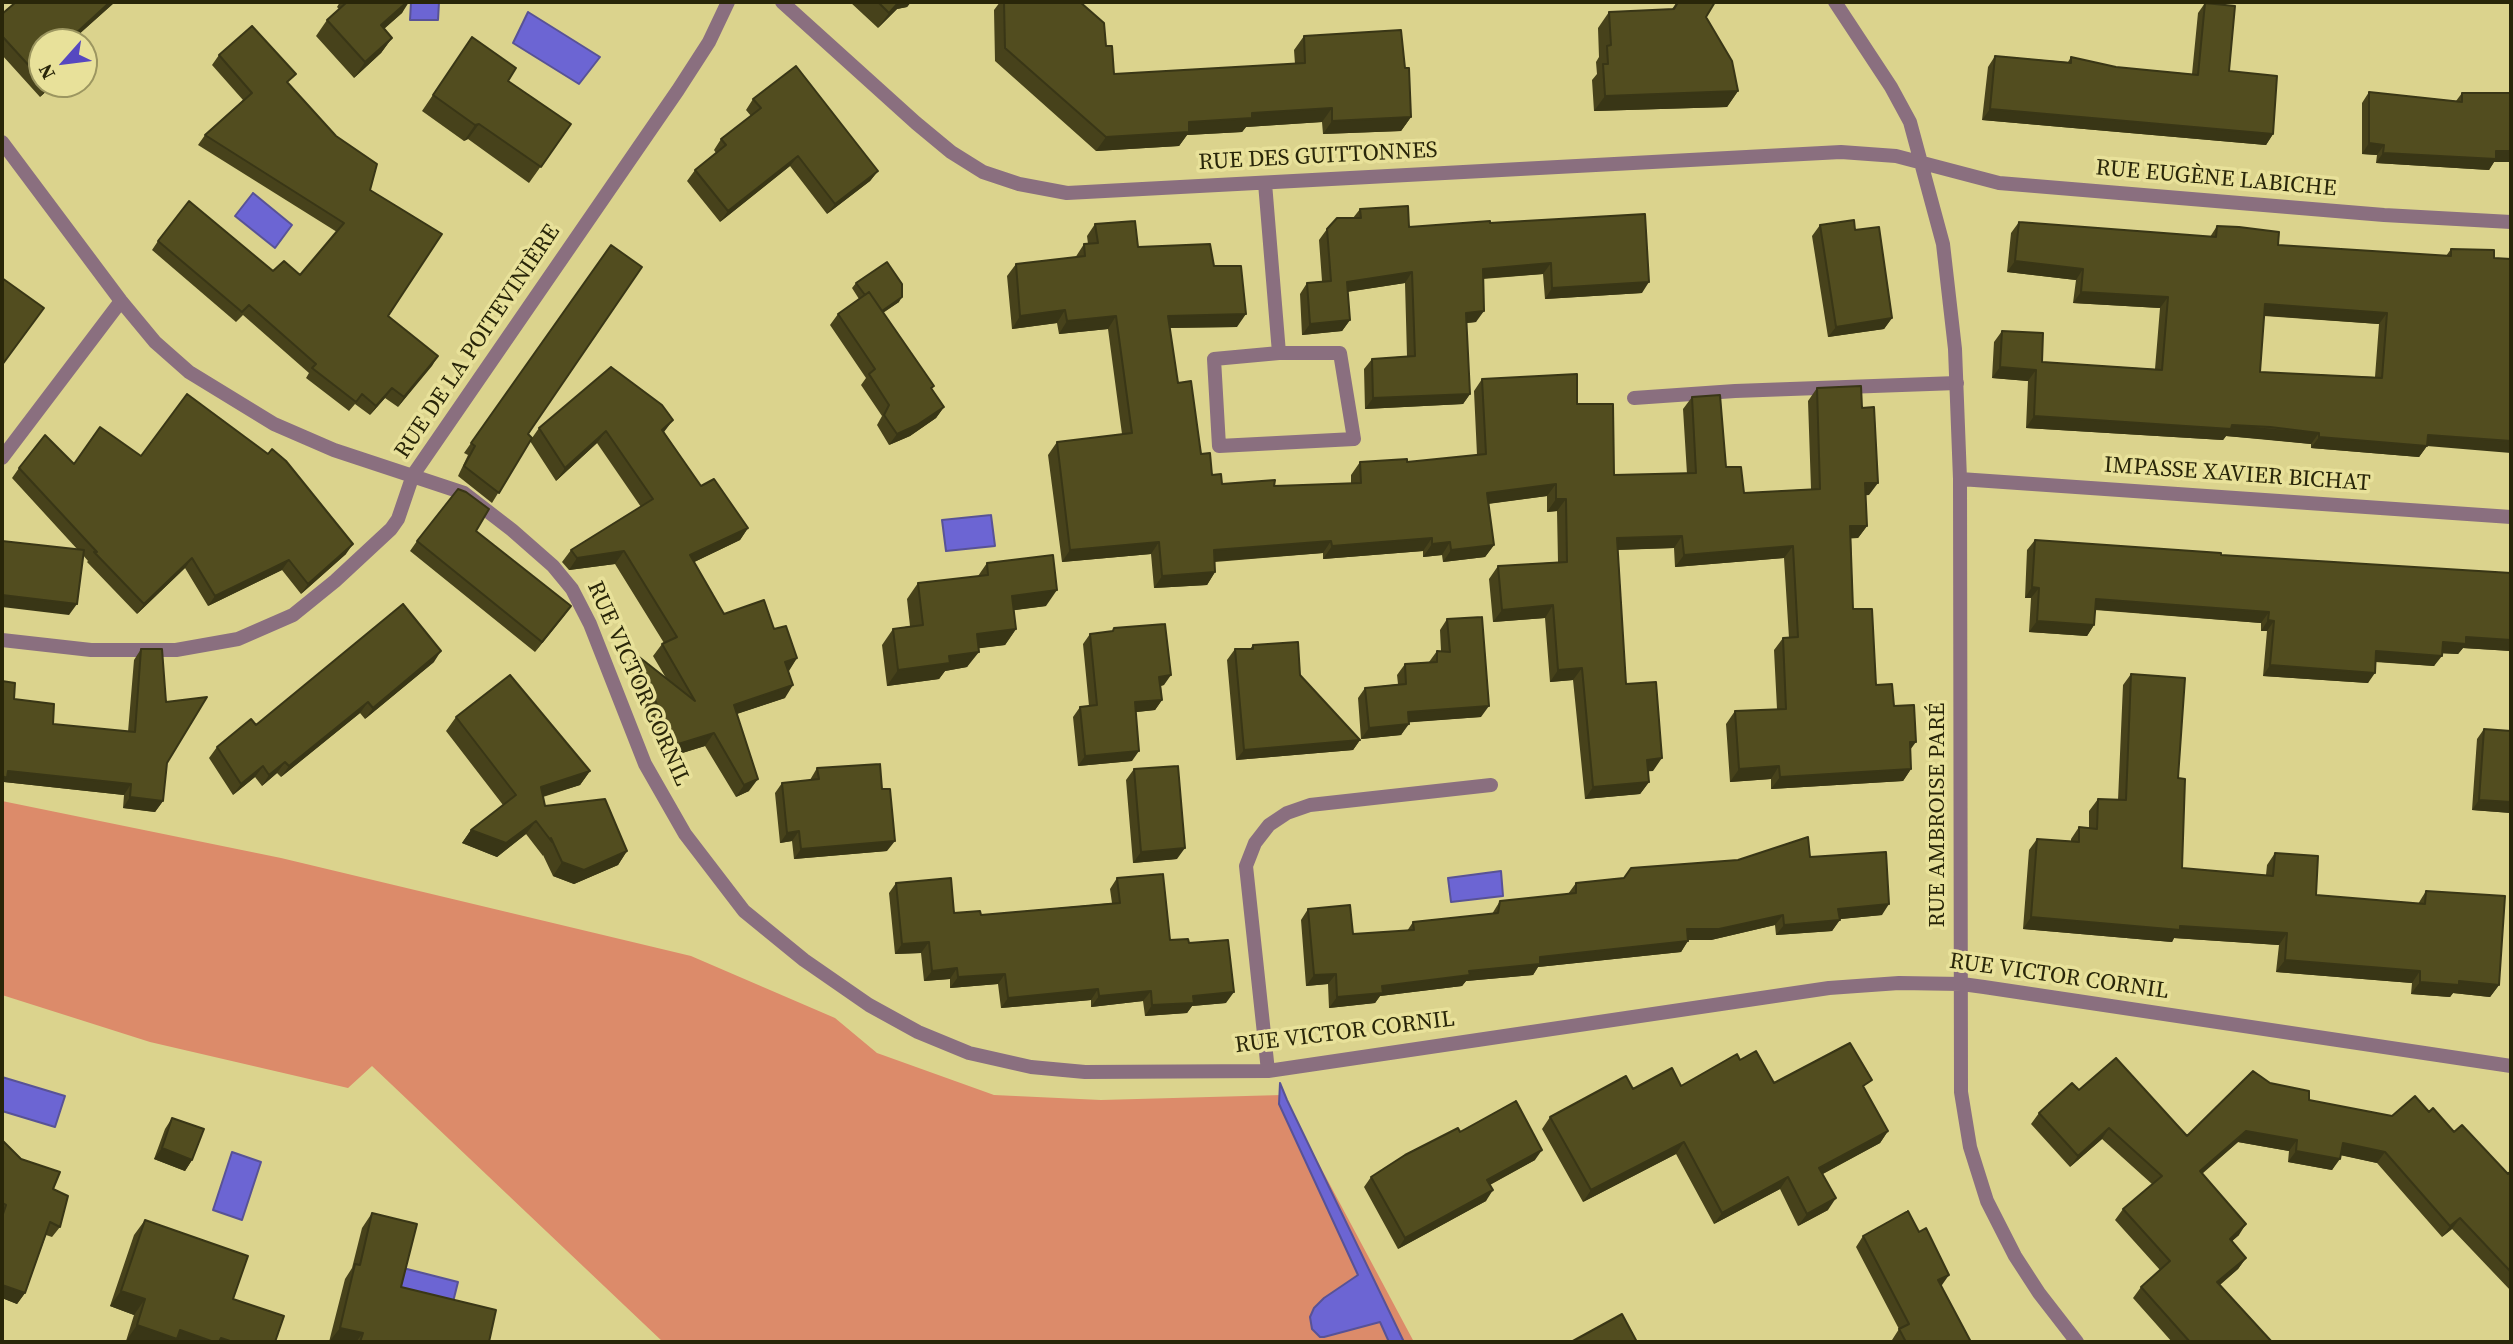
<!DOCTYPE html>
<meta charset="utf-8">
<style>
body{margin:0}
#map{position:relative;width:2513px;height:1344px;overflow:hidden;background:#dbd38d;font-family:"Source Serif 4",serif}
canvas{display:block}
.frame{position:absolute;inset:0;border:4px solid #292609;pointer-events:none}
.north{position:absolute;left:28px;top:28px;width:70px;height:70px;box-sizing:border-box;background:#e8e19a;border:2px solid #9c9660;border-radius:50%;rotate:242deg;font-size:19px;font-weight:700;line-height:28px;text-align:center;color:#292609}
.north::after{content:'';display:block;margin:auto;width:24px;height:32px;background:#5648c0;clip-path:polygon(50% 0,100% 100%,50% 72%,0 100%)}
</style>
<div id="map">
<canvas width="2513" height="1344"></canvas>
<div class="frame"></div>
<div class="north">N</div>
</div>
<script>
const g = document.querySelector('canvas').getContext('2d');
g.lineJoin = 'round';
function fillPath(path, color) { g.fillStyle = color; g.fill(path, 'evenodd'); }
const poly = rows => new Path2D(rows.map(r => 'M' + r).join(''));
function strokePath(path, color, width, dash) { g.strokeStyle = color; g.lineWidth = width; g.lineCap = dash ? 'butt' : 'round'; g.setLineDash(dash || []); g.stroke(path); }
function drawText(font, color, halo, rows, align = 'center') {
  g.font = font + ' "Source Serif 4",serif'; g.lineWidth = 7; g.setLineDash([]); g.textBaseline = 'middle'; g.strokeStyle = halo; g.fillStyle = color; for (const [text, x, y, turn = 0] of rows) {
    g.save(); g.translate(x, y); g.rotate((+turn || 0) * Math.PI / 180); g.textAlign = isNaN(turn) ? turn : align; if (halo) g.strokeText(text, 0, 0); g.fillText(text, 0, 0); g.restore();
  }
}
fillPath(poly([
 [2,801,281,858,691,956,835,1018,877,1053,994,1095,1101,1100,1282,1095,1414,1342,663,1342,372,1066,348,1088,150,1042,2,995]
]), '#dc8b6a');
const water = poly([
 [411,2,439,2,438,20,410,20,411,2],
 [528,12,600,57,579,84,513,43,528,12],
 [253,193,292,225,275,248,235,216,253,193],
 [991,515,995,546,946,551,942,520,991,515],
 [1501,871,1503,896,1451,902,1448,878,1501,871],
 [2,1077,65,1096,55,1127,2,1111,2,1077],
 [1280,1083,1287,1100,1404,1342,1389,1342,1380,1322,1324,1337,1320,1337,1312,1329,1310,1317,1314,1308,1324,1298,1358,1275,1279,1104,1280,1083],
 [232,1152,261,1162,242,1220,213,1210,232,1152],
 [403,1268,458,1282,452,1306,397,1293,403,1268]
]);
fillPath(water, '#6c65d3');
strokePath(water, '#585296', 2);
strokePath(poly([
 [1634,398,1735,391,1957,383]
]), '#8a6f7f', 14);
strokePath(poly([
 [782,2,916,123,951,152,983,172,1019,184,1067,193,1841,152,1896,156,1999,183,2384,215,2511,222],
 [1835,2,1891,87,1910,122,1943,244,1955,349,1960,479,1961,1092,1970,1147,1987,1201,2015,1256,2039,1293,2077,1342],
 [2,142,121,301,155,342,189,372,274,424,334,450,464,493,512,530,553,566,572,589,590,624,645,764,685,834,744,911,804,960,869,1005,918,1032,969,1053,1031,1067,1085,1072,1268,1071,1829,988,1899,983,1962,984,1984,987,2511,1066],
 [1265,183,1279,353],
 [1279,353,1340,353,1354,439,1219,446,1214,359,1279,353],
 [2,458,121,301],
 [1960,479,2511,517],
 [2,640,91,650,176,650,238,639,293,615,335,581,391,529,398,519,413,475,678,90,709,42,728,2],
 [1268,1071,1246,866,1255,843,1269,825,1287,813,1310,805,1491,785]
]), '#8a6f7f', 14);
fillPath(poly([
 [16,2,115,2,76,37,42,42,42,84,54,84,40,97,2,55,2,14],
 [340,2,407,2,402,13,384,29,392,38,381,53,354,78,316,36,327,20,339,9,337,7],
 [850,2,911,2,907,7,897,9,878,28],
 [1000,2,1080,2,1106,46,1114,74,1295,64,1294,50,1304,36,1411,117,1401,131,1323,134,1322,122,1246,127,1242,132,1187,135,1179,146,1096,151,995,61,994,10],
 [1677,2,1715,2,1706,17,1738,91,1727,107,1594,111,1592,80,1597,74,1596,62,1599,57,1598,28,1609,12,1672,9],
 [2205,3,2229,71,2273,134,2266,145,1982,120,1988,67,1995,56,2068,62,2071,57,2116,67,2192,74,2198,13],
 [472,37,508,81,571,124,529,183,468,139,464,141,422,111],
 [219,55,289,84,370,190,388,316,438,356,398,407,385,398,370,415,355,404,349,411,306,378,309,373,243,315,236,322,152,250,158,241,273,271,300,275,337,232,198,145,205,135,243,100,212,65],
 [2369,92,2456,101,2462,93,2511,93,2511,162,2494,162,2489,170,2376,163,2377,155,2362,154,2362,103],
 [753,99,878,171,870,181,827,214,790,166,720,222,687,181,695,170,716,153,714,150,721,139,751,116,746,110],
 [1360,209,1409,227,1490,223,1642,293,1545,299,1543,274,1483,279,1476,322,1466,323,1470,394,1463,404,1365,409,1364,369,1372,359,1407,356,1405,283,1347,292,1350,320,1342,331,1302,335,1300,294,1307,283,1322,281,1319,240,1327,229,1353,218],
 [2019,222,2210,237,2217,226,2278,245,2446,256,2451,249,2494,250,2427,446,2419,457,2311,448,2311,444,2262,439,2226,436,2223,440,2026,428,2028,381,1992,378,1994,342,2002,331,2042,362,2155,369,2160,308,2073,303,2076,280,2007,272,2011,233],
 [2264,316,2379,324,2375,377,2260,372],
 [1095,224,1138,247,1214,266,1237,327,1170,328,1178,383,1201,454,1212,475,1222,484,1274,486,1351,484,1351,475,1360,462,1407,462,1477,455,1474,391,1482,379,1577,404,1614,475,1687,474,1683,409,1692,397,1726,467,1744,493,1811,489,1808,401,1817,388,1862,408,1869,495,1865,495,1867,526,1858,538,1851,538,1853,609,1876,685,1894,706,1910,750,1911,769,1903,781,1771,789,1771,779,1730,782,1726,724,1735,711,1777,709,1774,650,1783,638,1789,638,1784,558,1675,567,1674,548,1618,550,1626,684,1653,771,1648,771,1649,782,1640,794,1585,799,1573,680,1550,682,1545,618,1493,622,1489,579,1498,566,1558,562,1557,511,1547,512,1547,496,1488,504,1494,545,1485,557,1443,562,1442,555,1423,557,1423,551,1323,559,1323,553,1215,562,1215,572,1207,585,1154,588,1151,554,1062,562,1048,455,1057,442,1122,434,1108,329,1059,334,1057,323,1012,329,1007,276,1016,264,1075,258,1084,244,1088,244,1087,236],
 [1820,225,1855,230,1892,318,1884,329,1828,337,1812,236],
 [611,245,528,434,532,438,539,428,664,432,701,486,748,528,740,540,694,562,724,614,774,629,797,658,788,671,785,698,736,714,749,791,736,797,705,746,666,758,626,665,634,653,666,678,653,656,662,644,664,643,615,564,569,570,562,562,571,550,641,507,597,443,556,481,530,441,492,503,458,476,468,455,464,453],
 [856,283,899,302,883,313,934,386,931,389,944,407,936,418,910,436,889,445,877,425,882,416,861,385,866,378,830,325,838,314,859,299,852,288],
 [141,456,346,554,301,594,282,570,208,606,185,568,137,614,87,562,88,561,83,555,69,615,78,550,12,478,19,468,74,464],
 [476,531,571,606,535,652,410,551,417,541],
 [2035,540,2221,555,2511,573,2511,651,2463,648,2458,654,2442,653,2434,666,2375,662,2368,683,2263,676,2267,631,2261,631,2261,623,2095,610,2094,625,2087,636,2029,632,2031,598,2025,598,2027,550],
 [987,563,1046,606,1014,610,1016,629,1005,645,978,648,967,667,945,671,939,679,887,686,882,645,893,629,910,626,907,599,918,583,978,576],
 [1447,619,1481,717,1409,722,1401,735,1361,739,1358,698,1365,688,1398,684,1397,675,1405,664,1429,662,1437,651,1441,651,1440,630],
 [1114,628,1164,685,1161,686,1162,700,1155,710,1136,712,1132,761,1078,766,1073,717,1080,707,1089,706,1083,644,1090,634,1112,631],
 [1253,645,1300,675,1360,740,1353,750,1236,760,1227,660,1235,649,1250,649],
 [141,649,167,763,163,801,155,812,123,808,124,795,4,782,14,699,53,724,128,732,134,660],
 [434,662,365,719,360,713,281,777,277,773,262,786,255,777,233,795,209,758,217,747,256,725],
 [2131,674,2178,778,2182,868,2266,875,2267,865,2275,853,2316,895,2418,904,2426,891,2499,985,2490,997,2453,993,2450,997,2411,994,2412,983,2276,972,2279,945,2174,938,2172,942,2023,929,2029,850,2037,839,2071,841,2071,839,2079,827,2089,828,2089,811,2098,799,2118,800,2123,685],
 [456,717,590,771,580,785,543,797,545,806,627,851,618,865,574,884,553,876,543,855,543,856,526,834,497,857,462,843,471,830,503,805,446,731],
 [2484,729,2511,813,2472,810,2477,739],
 [817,768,887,851,794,859,792,841,780,843,775,793,782,783,810,780],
 [1134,769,1177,859,1133,863,1126,780],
 [1810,857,1882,915,1840,919,1832,931,1776,935,1775,925,1711,940,1688,940,1681,952,1538,967,1533,975,1466,981,1462,986,1380,996,1375,1003,1329,1008,1328,984,1306,986,1301,920,1308,909,1353,934,1407,931,1413,922,1492,914,1500,901,1568,894,1576,883],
 [1117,878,1170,940,1189,943,1226,1003,1192,1006,1187,1013,1145,1016,1143,1001,1091,1007,1091,1000,1001,1008,998,984,950,988,950,979,924,981,921,953,895,954,889,893,896,883,954,913,981,915,1112,903,1110,889],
 [1740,1060,1774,1083,1865,1090,1888,1131,1880,1143,1823,1174,1828,1210,1798,1226,1780,1189,1714,1224,1676,1154,1583,1202,1542,1129,1550,1117,1633,1089,1681,1086],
 [2270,1083,2309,1100,2392,1116,2429,1112,2508,1174,2511,1171,2511,1291,2452,1229,2442,1237,2377,1163,2341,1155,2332,1170,2288,1162,2289,1151,2238,1142,2202,1174,2239,1235,2232,1241,2246,1258,2238,1269,2220,1285,2272,1342,2172,1342,2133,1298,2141,1287,2160,1270,2115,1220,2123,1209,2152,1184,2102,1139,2070,1167,2031,1124,2039,1113,2079,1090,2187,1136],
 [172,1118,192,1160,185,1171,154,1159,165,1129],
 [1460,1132,1535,1160,1490,1185,1486,1201,1398,1249,1364,1187,1371,1177],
 [2,1140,53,1189,60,1227,52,1237,46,1235,25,1293,17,1304,2,1298],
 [372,1213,401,1287,489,1342,329,1342,345,1279,352,1268,362,1228],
 [145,1220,233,1299,126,1341,134,1315,110,1306,134,1235],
 [1863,1236,1941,1286,1971,1342,1893,1342,1892,1340,1899,1329,1856,1247]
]), '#47421b');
fillPath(poly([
 [110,2,115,2,70,42,74,35],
 [407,2,409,2,402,13,370,41,381,25],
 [899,2,911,2,907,7,897,9,878,28,889,13],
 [392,38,381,53,354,78,365,62],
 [50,84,54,84,40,97,48,86],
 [1738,91,1727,107,1594,111,1605,96],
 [1332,108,1322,122,1246,127,1242,132,1187,135,1179,146,1096,151,1106,137,1189,122,1252,113],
 [1990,109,2273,134,2266,145,1982,120],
 [1411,117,1401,131,1323,134,1332,121],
 [479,124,468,139,464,141,475,125],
 [2369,143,2384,145,2377,155,2362,154],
 [2496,151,2511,151,2511,162,2494,162,2489,170,2376,163,2383,153],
 [798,156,790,166,720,222,728,211],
 [878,171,870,181,827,214,835,204],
 [2015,261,2083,269,2076,280,2007,272],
 [1551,263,1543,274,1475,279,1483,269],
 [1412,272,1405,283,1339,293,1347,282],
 [1649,282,1642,293,1545,299,1552,288],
 [2081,292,2168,297,2160,308,2073,303],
 [902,297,899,302,873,319,877,314],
 [2265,304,2387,313,2379,324,2257,315],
 [1065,310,1057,323,1012,329,1020,316],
 [1484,311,1476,322,1458,324,1466,313],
 [1246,314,1237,327,1160,328,1168,316],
 [1116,316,1108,329,1059,334,1067,321],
 [1892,318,1884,329,1828,337,1836,327],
 [1350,320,1342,331,1302,335,1310,324],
 [438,356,432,366,398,407,404,397],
 [2000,367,2036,370,2028,381,1992,378],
 [392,388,385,398,370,415,376,406],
 [1470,394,1463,404,1365,409,1373,398],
 [944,407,936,418,910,436,889,445,897,434],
 [2034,416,2232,425,2319,433,2311,444,2226,436,2223,440,2026,428],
 [673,420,664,432,653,442,662,430],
 [606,431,597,443,556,481,565,468],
 [2428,435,2511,441,2511,453,2427,446,2419,457,2311,448,2319,437],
 [1865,483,1878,483,1869,495,1856,496],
 [1556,484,1547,496,1478,505,1487,493],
 [1556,499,1566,499,1557,511,1547,512],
 [1850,526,1867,526,1858,538,1842,539],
 [748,528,740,540,682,568,690,555],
 [1682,536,1674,548,1609,550,1617,538],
 [1432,538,1423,551,1323,559,1332,546],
 [1331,541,1323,553,1205,562,1214,550],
 [1159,542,1151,554,1062,562,1070,550],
 [1450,542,1442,555,1423,557,1432,544],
 [353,544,346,554,301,594,308,584],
 [1494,545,1485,557,1443,562,1451,550],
 [1793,546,1784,558,1675,567,1684,555],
 [624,551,615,564,569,570,577,558],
 [192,558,185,568,137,614,144,604],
 [289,560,282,570,208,606,215,596],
 [1215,572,1207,585,1154,588,1162,576],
 [2032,587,2039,588,2031,598,2025,598],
 [1057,590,1046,606,1001,612,1012,596],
 [2,595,77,604,69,615,2,607],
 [2096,599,2269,612,2261,623,2089,609],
 [1553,605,1545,618,1493,622,1502,610],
 [571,606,564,616,535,652,542,642],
 [2268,620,2274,621,2267,631,2261,631],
 [2037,621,2094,625,2087,636,2029,632],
 [1016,629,1005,645,966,650,977,634],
 [2466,637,2511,640,2511,651,2463,648,2458,654,2435,653,2443,642],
 [441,651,434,662,365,719,373,708],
 [2376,651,2442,656,2434,666,2368,661],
 [979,652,967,667,945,671,939,679,887,686,898,670,949,656],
 [797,658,789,671,776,675,785,662],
 [2270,665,2375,673,2368,683,2263,676],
 [1582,668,1573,680,1550,682,1558,670],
 [1171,675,1164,685,1152,687,1159,677],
 [793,685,785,698,725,718,734,705],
 [1162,700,1155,710,1128,713,1135,702],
 [368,702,360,713,281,777,289,766],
 [1489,706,1481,717,1401,723,1408,712],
 [1409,724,1401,735,1361,739,1369,728],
 [714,733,705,746,666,758,675,745],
 [1360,740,1353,750,1236,760,1244,750],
 [1910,742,1916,742,1907,754],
 [1139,751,1132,761,1078,766,1085,756],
 [1662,758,1653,771,1638,772,1647,760],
 [285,762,277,773,262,786,269,775],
 [263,766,255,777,233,795,241,784],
 [1779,766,1771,779,1730,782,1739,769],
 [1911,769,1903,781,1771,789,1780,777],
 [8,771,131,784,124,795,4,782,2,785,2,776],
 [590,771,580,785,531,800,541,787],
 [758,779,749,791,736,797,744,785],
 [1649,782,1640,794,1585,799,1593,787],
 [130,797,163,801,155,812,123,808],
 [2479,800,2511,802,2511,813,2472,810],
 [536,821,526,834,497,857,462,843,471,830],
 [799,831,792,841,780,843,787,833],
 [895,841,887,851,794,859,801,849],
 [1185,848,1177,859,1133,863,1141,852],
 [627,851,618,865,574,884,553,876,562,862],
 [1889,904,1882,915,1831,920,1838,909],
 [1783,915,1775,925,1711,940,1679,940,1687,929],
 [2031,917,2180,926,2287,933,2279,945,2174,938,2172,942,2023,929],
 [1840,920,1832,931,1776,935,1784,925],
 [1688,941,1681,952,1538,967,1533,975,1466,981,1462,986,1380,996,1375,1003,1329,1008,1337,997,1382,986,1540,957],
 [929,942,921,953,895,954,902,944],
 [2285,960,2420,971,2412,983,2276,972],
 [957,968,950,979,924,981,932,971],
 [1005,974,998,984,950,988,958,977],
 [1336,974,1328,984,1306,986,1314,975],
 [2459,981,2499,985,2490,997,2453,993,2450,997,2411,994,2420,982],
 [1098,989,1091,1000,1001,1008,1008,998],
 [1151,991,1143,1001,1091,1007,1099,996],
 [1234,992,1226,1003,1192,1006,1187,1013,1145,1016,1152,1005,1193,996],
 [2109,1128,2102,1139,2070,1167,2078,1156],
 [1888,1131,1880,1143,1811,1180,1819,1168],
 [2246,1131,2297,1140,2289,1151,2238,1142,2192,1182,2200,1171],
 [1684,1142,1676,1154,1583,1202,1591,1190],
 [2343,1143,2385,1152,2377,1163,2335,1154],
 [162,1148,192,1160,185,1171,154,1159],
 [1542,1150,1535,1160,1480,1190,1487,1180],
 [2296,1151,2340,1159,2332,1170,2288,1162],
 [1788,1177,1780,1189,1714,1224,1722,1213],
 [1493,1190,1486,1201,1398,1249,1405,1238],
 [1836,1198,1828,1210,1798,1226,1807,1214],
 [2460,1218,2452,1229,2442,1237,2450,1226],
 [2246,1224,2239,1235,2222,1250,2230,1239],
 [2246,1258,2238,1269,2210,1293,2217,1282],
 [1949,1275,1942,1285,1931,1291,1938,1280],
 [2,1285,25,1293,17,1304,2,1298],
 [121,1291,145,1299,134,1315,110,1306],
 [137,1325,180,1330,214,1342,130,1342,126,1341],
 [340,1328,363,1333,356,1342,329,1342],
 [221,1338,233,1342,218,1342]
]), '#393616');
const building = poly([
 [16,2,110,2,74,35,80,42,42,42,42,80,2,36,2,14,16,2],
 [347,2,407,2,381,25,392,38,365,62,327,20,347,2],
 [878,2,899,2,889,13,878,2],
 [1004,2,1080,2,1104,23,1106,46,1112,46,1114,74,1305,63,1304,36,1401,30,1405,68,1409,68,1411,117,1332,121,1332,108,1252,113,1252,118,1189,122,1189,132,1106,137,1005,48,1004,2],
 [1678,2,1715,2,1706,17,1732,61,1738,91,1605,96,1603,64,1608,64,1607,46,1611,45,1609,12,1674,9,1678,2],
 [2205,3,2235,6,2229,71,2277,76,2273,134,1990,109,1995,56,2071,63,2071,57,2116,67,2198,75,2205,3],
 [252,26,296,74,287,82,336,136,377,164,370,190,442,234,388,316,438,356,404,397,392,388,376,406,362,394,356,402,312,368,316,364,249,305,242,312,158,241,189,201,273,271,284,261,300,275,344,223,205,135,252,93,219,55,252,26],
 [472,37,516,68,508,81,571,124,541,167,479,124,475,125,433,95,472,37],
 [796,66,878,171,835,204,798,156,728,211,695,170,726,145,721,139,761,108,753,99,796,66],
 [2369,92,2462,102,2462,93,2511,93,2511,151,2496,151,2496,159,2383,153,2384,145,2369,143,2369,92],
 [1408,206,1409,227,1490,221,1490,223,1645,214,1649,282,1552,288,1551,263,1483,269,1484,311,1466,313,1470,394,1373,398,1372,359,1415,356,1412,272,1347,282,1350,320,1310,324,1307,283,1331,281,1327,229,1337,218,1361,218,1360,209,1408,206],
 [1854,220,1855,230,1879,227,1892,318,1836,327,1820,225,1854,220],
 [1135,221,1138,247,1210,244,1214,266,1241,266,1246,314,1168,316,1178,383,1191,381,1201,454,1210,453,1212,475,1221,474,1222,484,1275,480,1274,486,1361,483,1360,462,1407,459,1407,462,1486,454,1482,379,1577,374,1577,404,1613,404,1614,475,1696,473,1692,397,1720,395,1726,467,1741,467,1744,493,1820,489,1817,388,1861,386,1862,408,1874,407,1878,483,1865,483,1867,526,1850,526,1853,609,1872,609,1876,685,1892,684,1894,706,1914,705,1916,742,1910,742,1911,769,1780,777,1779,766,1739,769,1735,711,1786,709,1783,638,1798,637,1793,546,1684,555,1682,536,1617,538,1626,684,1656,682,1662,758,1647,760,1649,782,1593,787,1582,668,1558,670,1553,605,1502,610,1498,566,1567,562,1566,499,1556,499,1556,484,1487,493,1494,545,1451,550,1450,542,1432,544,1432,538,1332,546,1331,541,1214,550,1215,572,1162,576,1159,542,1070,550,1057,442,1132,433,1116,316,1067,321,1065,310,1020,316,1016,264,1085,256,1084,244,1098,243,1095,224,1135,221],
 [2019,222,2216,237,2217,226,2239,227,2279,232,2278,245,2451,256,2451,249,2494,250,2494,258,2511,259,2511,441,2428,435,2427,446,2319,437,2319,433,2270,427,2232,425,2231,429,2034,416,2036,370,2000,367,2002,331,2043,333,2042,362,2162,370,2168,297,2081,292,2083,269,2015,261,2019,222],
 [2265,304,2387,313,2382,378,2260,372,2265,304],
 [611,245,642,267,528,434,532,438,499,493,464,466,475,446,471,443,611,245],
 [887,262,902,284,902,297,882,311,869,292,865,295,856,283,887,262],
 [2,278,44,308,2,365,2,278],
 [869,292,934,386,931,388,944,407,917,425,897,434,884,415,889,405,869,374,875,369,838,314,869,292],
 [611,367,662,405,673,420,662,430,701,486,714,479,748,528,690,555,724,614,764,600,774,629,786,626,797,658,785,662,793,685,734,705,758,779,744,785,714,733,675,745,634,653,695,701,662,644,677,637,624,551,577,558,571,550,653,499,606,431,565,468,539,428,611,367],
 [187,394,268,454,272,449,286,461,353,544,308,584,289,560,215,596,192,558,144,604,94,552,97,552,19,468,45,435,74,464,100,427,141,456,187,394],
 [458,489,466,492,489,509,476,531,571,606,542,642,417,541,458,489],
 [2035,540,2221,553,2221,555,2511,573,2511,640,2466,637,2466,644,2443,642,2442,656,2376,651,2375,673,2270,665,2274,621,2268,620,2269,612,2096,599,2094,625,2037,621,2039,588,2032,587,2035,540],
 [2,541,84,550,77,604,2,595,2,541],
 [1053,555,1057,590,1012,596,1016,629,977,634,979,652,949,656,950,663,898,670,893,629,923,625,918,583,988,575,987,563,1053,555],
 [403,604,441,651,373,708,368,702,289,766,285,762,269,775,263,766,241,784,217,747,251,719,256,725,403,604],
 [1482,617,1489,706,1408,712,1409,724,1369,728,1365,688,1406,684,1405,664,1437,662,1437,651,1450,652,1447,619,1482,617],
 [1165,624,1171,675,1159,677,1162,700,1135,702,1139,751,1085,756,1080,707,1097,705,1090,634,1113,631,1114,628,1165,624],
 [1298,642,1300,675,1360,740,1244,750,1235,649,1253,649,1253,645,1298,642],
 [141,649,162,649,166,702,207,697,167,763,163,801,130,797,131,784,8,771,7,778,2,776,2,681,15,683,14,699,54,704,53,724,135,732,141,649],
 [2131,674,2185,678,2178,778,2185,779,2182,868,2273,876,2275,853,2318,856,2316,895,2425,904,2426,891,2505,896,2499,985,2459,981,2459,985,2420,982,2420,971,2285,960,2287,933,2180,926,2180,930,2031,917,2037,839,2079,842,2079,827,2097,829,2098,799,2126,800,2131,674],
 [510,675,590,771,541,787,545,806,605,799,627,851,584,870,562,862,551,838,552,842,536,821,506,843,471,830,516,795,456,717,510,675],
 [2484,729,2511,731,2511,802,2479,800,2484,729],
 [880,764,882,789,890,789,895,841,801,849,799,831,787,833,782,783,819,779,817,768,880,764],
 [1178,766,1185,848,1141,852,1134,769,1178,766],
 [1808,837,1810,857,1886,852,1889,904,1838,909,1840,920,1784,925,1783,915,1719,929,1687,929,1688,941,1540,957,1540,964,1469,971,1470,975,1382,986,1383,993,1337,997,1336,974,1314,975,1308,909,1350,905,1353,934,1414,930,1413,922,1498,913,1500,901,1576,893,1576,883,1624,878,1631,868,1738,860,1808,837],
 [1163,874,1170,940,1188,939,1189,943,1228,940,1234,992,1193,996,1194,1003,1152,1005,1151,991,1099,996,1098,989,1008,998,1005,974,958,977,957,968,932,971,929,942,902,944,896,883,951,878,954,913,980,911,981,915,1120,903,1117,878,1163,874],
 [1850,1043,1872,1080,1863,1086,1888,1131,1819,1168,1836,1198,1807,1214,1788,1177,1722,1213,1684,1142,1591,1190,1550,1117,1626,1076,1633,1089,1672,1068,1681,1086,1737,1054,1740,1060,1756,1051,1774,1083,1850,1043],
 [2116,1058,2187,1136,2253,1071,2270,1083,2309,1091,2309,1100,2392,1116,2415,1096,2429,1112,2433,1108,2454,1132,2462,1125,2508,1174,2511,1171,2511,1272,2460,1218,2450,1226,2385,1152,2343,1143,2340,1159,2296,1151,2297,1140,2246,1131,2200,1171,2246,1224,2230,1239,2246,1258,2217,1282,2272,1342,2190,1342,2141,1287,2170,1261,2123,1209,2162,1176,2109,1128,2078,1156,2039,1113,2072,1083,2079,1090,2116,1058],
 [1516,1101,1542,1150,1487,1180,1493,1190,1405,1238,1371,1177,1405,1155,1458,1128,1460,1132,1516,1101],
 [172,1118,204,1129,192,1160,162,1148,172,1118],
 [2,1140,21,1159,60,1172,53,1189,68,1196,60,1227,50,1222,25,1293,2,1285,2,1217,6,1205,2,1203,2,1140],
 [1908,1211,1919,1232,1926,1228,1949,1275,1938,1280,1971,1342,1906,1342,1899,1329,1909,1324,1863,1236,1908,1211],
 [372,1213,417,1224,401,1287,496,1310,489,1342,360,1342,363,1333,340,1328,355,1264,360,1265,372,1213],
 [145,1220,248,1256,233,1299,284,1316,275,1342,233,1342,221,1338,219,1342,214,1342,180,1330,177,1339,137,1325,145,1299,121,1291,145,1220],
 [1622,1314,1637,1342,1571,1342,1622,1314]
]);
fillPath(building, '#524d1f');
strokePath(building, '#393616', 2);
drawText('23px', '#292609', '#e8e19a', [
 ["RUE DES GUITTONNES",1318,157,-3],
 ["RUE EUGÈNE LABICHE",2216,179,5],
 ["RUE DE LA POITEVINIÈRE",478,342,-56],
 ["IMPASSE XAVIER BICHAT",2237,475,4],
 ["RUE VICTOR CORNIL",638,684,66],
 ["RUE AMBROISE PARÉ",1938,815,-90],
 ["RUE VICTOR CORNIL",2059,977,8],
 ["RUE VICTOR CORNIL",1345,1033,-7]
]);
</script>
